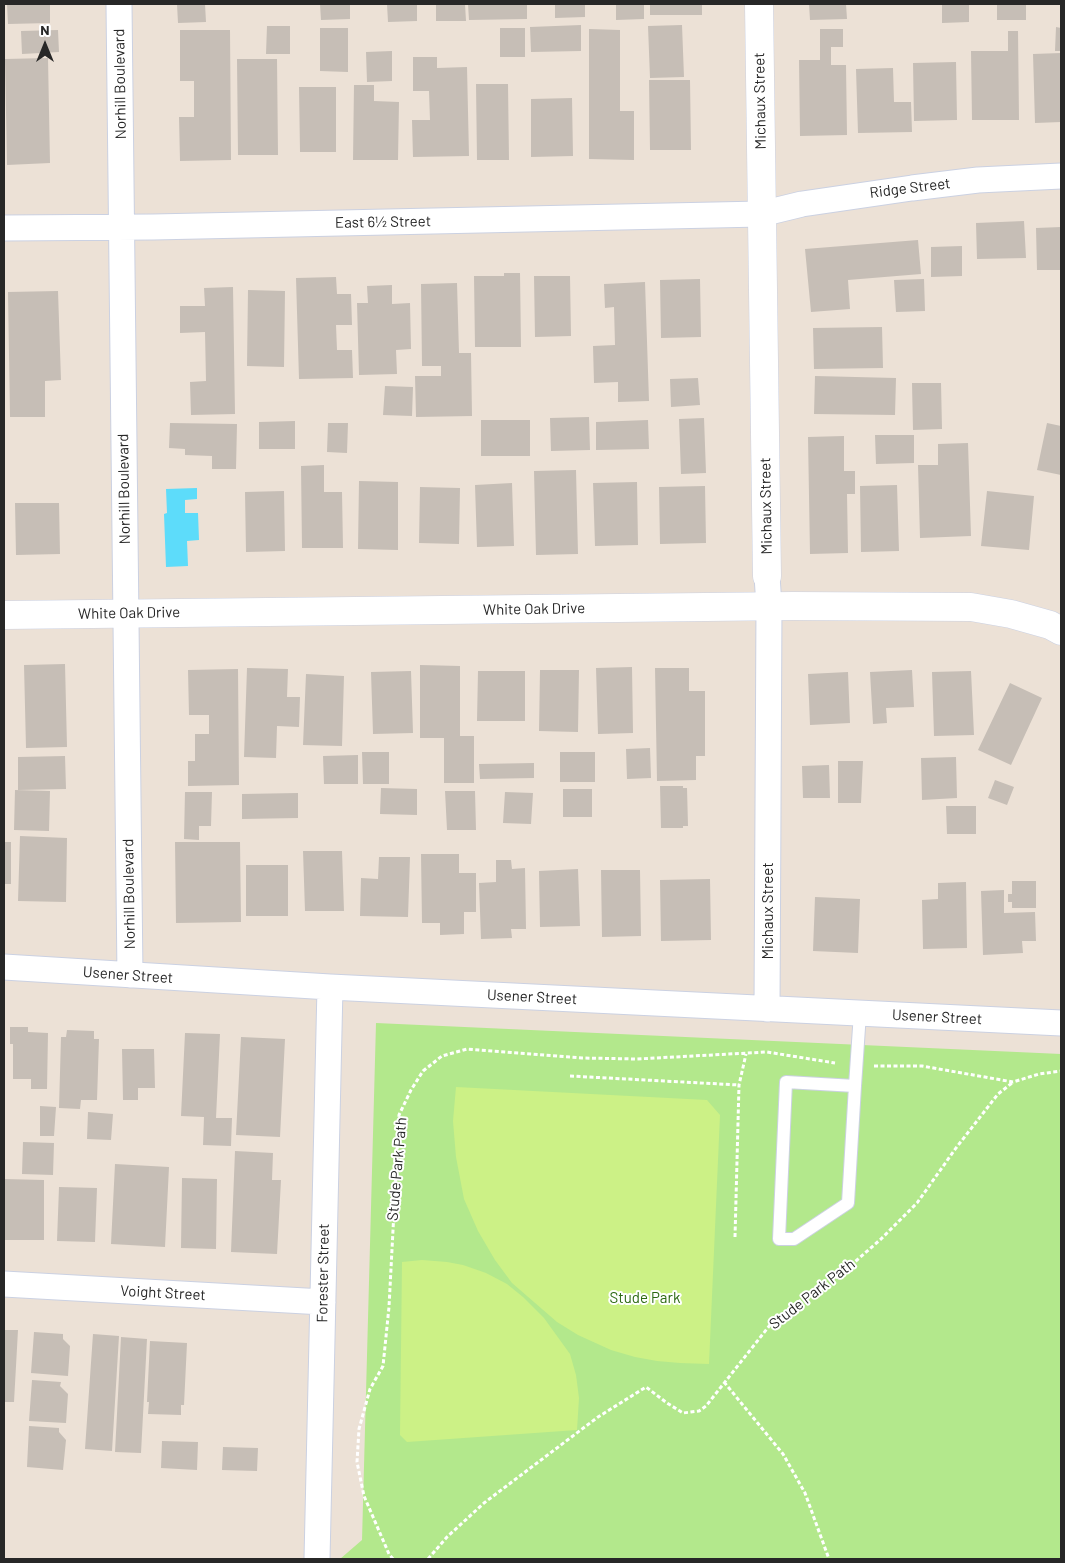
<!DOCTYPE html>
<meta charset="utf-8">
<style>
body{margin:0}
#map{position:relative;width:1065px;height:1563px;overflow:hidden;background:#ece1d6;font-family:Barlow,sans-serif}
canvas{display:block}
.frame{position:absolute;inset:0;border:5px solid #272727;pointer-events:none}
.north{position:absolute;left:20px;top:20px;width:50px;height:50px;-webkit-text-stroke:4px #fff;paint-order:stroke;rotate:0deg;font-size:14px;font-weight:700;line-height:20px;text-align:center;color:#272727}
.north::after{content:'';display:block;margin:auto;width:18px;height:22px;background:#272727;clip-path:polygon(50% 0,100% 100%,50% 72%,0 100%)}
</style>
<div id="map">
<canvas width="1065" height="1563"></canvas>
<div class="frame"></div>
<div class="north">N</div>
</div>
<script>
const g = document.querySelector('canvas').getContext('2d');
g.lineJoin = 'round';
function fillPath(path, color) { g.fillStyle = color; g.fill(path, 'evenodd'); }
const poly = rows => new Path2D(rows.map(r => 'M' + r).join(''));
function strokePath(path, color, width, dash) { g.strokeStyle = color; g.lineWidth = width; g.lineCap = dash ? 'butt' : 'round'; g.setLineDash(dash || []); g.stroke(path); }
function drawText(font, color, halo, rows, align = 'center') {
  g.font = font + ' Barlow,sans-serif'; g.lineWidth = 4; g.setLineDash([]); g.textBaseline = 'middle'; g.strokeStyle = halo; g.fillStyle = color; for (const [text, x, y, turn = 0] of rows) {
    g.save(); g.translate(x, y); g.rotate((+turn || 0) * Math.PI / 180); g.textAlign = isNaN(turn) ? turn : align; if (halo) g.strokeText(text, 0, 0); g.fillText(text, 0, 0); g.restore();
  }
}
fillPath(poly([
 [376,1023,1061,1054,1061,1559,340,1559,362,1540]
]), '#b3e88c');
fillPath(poly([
 [456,1087,707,1100,720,1115,709,1364,680,1363,657,1361,635,1357,611,1350,578,1335,557,1322,512,1283,495,1260,478,1231,464,1199,456,1157,453,1121],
 [422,1260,447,1262,463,1265,486,1273,507,1284,523,1297,544,1318,570,1354,576,1375,579,1398,577,1430,407,1442,400,1435,402,1262]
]), '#ccf186');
fillPath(poly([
 [197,488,197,499,185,500,185,513,198,513,199,540,187,541,188,566,166,567,164,514,167,513,166,489]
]), '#5ddcfa');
fillPath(poly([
 [7,4,50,4,50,23,8,24],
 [177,4,205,4,206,22,178,23],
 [320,4,350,4,350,19,321,20],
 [387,4,417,4,417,21,388,22],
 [436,4,465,4,466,21,436,21],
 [468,4,527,4,527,19,469,20],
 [555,4,585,4,585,17,555,18],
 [616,4,644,4,644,19,616,20],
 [650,4,702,4,702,15,650,15],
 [809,4,846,4,847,19,810,20],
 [942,4,969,4,969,22,942,23],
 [997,4,1026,4,1026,20,997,20],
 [581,25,581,51,531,52,530,27],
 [682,25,684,77,650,78,648,26],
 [267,26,290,26,290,54,266,54],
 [1056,27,1061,28,1061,51,1055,51],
 [320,28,348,28,348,72,320,71],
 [500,28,525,28,525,57,500,57],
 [589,29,620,30,620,111,634,111,634,160,589,159],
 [820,29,843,29,843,47,831,47,831,65,846,65,847,135,800,136,799,60,820,60],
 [58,30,59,52,22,54,21,31],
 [180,30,230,30,231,160,180,161,179,117,194,117,194,81,180,81],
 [1008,31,1018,31,1019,120,972,120,971,51,1008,51],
 [392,51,392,81,367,82,366,52],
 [1061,53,1061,122,1035,123,1033,54],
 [413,57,437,57,437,68,467,67,469,156,413,157,412,120,430,120,429,91,413,91],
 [48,58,50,163,7,165,5,59],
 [237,59,277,59,278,155,238,155],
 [956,62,957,120,914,121,913,63],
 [893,68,894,102,911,102,912,132,858,133,856,69],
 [649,80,690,80,691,150,650,150],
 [476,84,508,84,509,160,477,160],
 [354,85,374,85,374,101,399,102,398,160,353,160],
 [299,87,336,87,336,152,300,152],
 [572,98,573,156,531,157,531,99],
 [1024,221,1026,258,977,259,976,223],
 [1061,227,1061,270,1037,270,1036,228],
 [918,240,921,274,848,280,850,309,811,312,805,249],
 [962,246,962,276,931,277,931,247],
 [504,273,520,273,521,347,475,347,474,276,504,276],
 [534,276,570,276,571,336,535,337],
 [336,277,337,294,351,294,352,325,336,325,337,350,352,350,353,378,299,379,296,278],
 [700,279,701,337,661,338,660,280],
 [924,279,925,311,896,312,894,280],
 [645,282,649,401,618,402,618,382,594,383,593,346,615,345,614,307,605,308,604,284],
 [457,283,459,353,471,353,472,416,416,417,415,376,441,376,441,366,422,366,421,284],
 [392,285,392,304,410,303,411,349,396,350,397,374,359,375,357,303,368,303,367,286],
 [233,287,235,414,191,415,190,382,206,381,205,332,180,333,180,306,205,306,204,288],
 [248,290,285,291,284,367,247,366],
 [58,291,61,380,45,381,45,417,10,417,8,292],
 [882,327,883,368,814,369,813,328],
 [815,376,896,378,895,415,814,414],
 [698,378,700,405,671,407,670,379],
 [912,383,941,383,942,429,913,430],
 [385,386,413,387,412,416,383,415],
 [589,417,590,450,551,451,550,418],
 [704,418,706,473,681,474,679,419],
 [481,420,530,420,530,456,481,456],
 [648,420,649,449,596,450,596,422],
 [295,421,295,449,259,449,259,422],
 [170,423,237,424,236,469,212,469,212,456,185,455,185,449,169,448],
 [328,423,348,423,347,453,327,452],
 [1047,423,1061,426,1061,475,1037,470],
 [875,435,914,435,914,463,876,464],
 [844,436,844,471,855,471,855,494,847,494,848,553,810,554,808,437],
 [968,443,971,536,920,538,918,465,938,465,938,444],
 [324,465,324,492,342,492,343,548,302,548,301,466],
 [576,470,578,554,536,555,534,471],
 [359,481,398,482,398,550,358,549],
 [637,482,638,545,595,546,593,483],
 [512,483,514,546,477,547,475,485],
 [897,485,899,551,861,552,860,486],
 [705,486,706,543,660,544,659,487],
 [420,487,460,488,459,544,419,543],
 [284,491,285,551,246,552,245,492],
 [987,491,1034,496,1029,550,981,546],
 [15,503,59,503,60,554,16,555],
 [65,664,67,747,26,748,24,665],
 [420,665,460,666,460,736,474,736,474,783,444,783,444,738,420,738],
 [632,667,633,733,598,734,596,668],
 [247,668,288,669,287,697,300,697,299,727,277,726,276,758,244,757],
 [655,668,689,668,689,691,705,691,705,756,696,756,696,780,657,781],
 [238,669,239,785,188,786,188,761,195,761,195,734,209,734,209,715,189,715,188,670],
 [540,670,579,670,578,732,539,731],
 [912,670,914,707,886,708,887,723,873,724,870,672],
 [411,671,413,733,373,734,371,672],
 [478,671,525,671,525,721,477,721],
 [971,671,974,735,934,736,932,672],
 [848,672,850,723,810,725,808,674],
 [306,674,344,676,342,746,303,745],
 [1010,683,1042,698,1011,765,978,750],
 [650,748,651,778,627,779,626,749],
 [362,752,389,752,389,784,363,784],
 [560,752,595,752,595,782,560,782],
 [358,755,358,784,324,784,323,756],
 [65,756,66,789,18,790,18,757],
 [956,757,957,798,922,800,921,758],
 [838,761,863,761,861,803,838,803],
 [534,763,534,778,480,779,479,764],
 [829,765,830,798,803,798,802,766],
 [995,780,1014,787,1007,805,988,798],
 [660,786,683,786,683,788,687,788,688,826,683,826,683,828,661,828],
 [381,788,417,789,417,815,380,814],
 [563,789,592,789,592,817,563,817],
 [15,790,50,791,49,831,14,830],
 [445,791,475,791,476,830,447,830],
 [185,792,212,792,211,826,199,826,199,840,184,839],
 [505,792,533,793,531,824,503,823],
 [298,793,298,818,242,819,242,794],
 [946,806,976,806,976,834,947,834],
 [20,836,67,838,66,902,18,901],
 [4,842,11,842,11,884,4,884],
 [175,842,240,842,241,922,176,923],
 [303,851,342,851,344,911,305,911],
 [421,854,459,854,459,873,476,873,476,912,464,912,464,934,440,935,440,923,422,923],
 [379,857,410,857,408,917,360,916,361,878,378,879],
 [496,860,511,860,512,869,525,868,526,929,511,929,512,938,481,939,479,883,496,882],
 [246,865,288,865,288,916,246,916],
 [578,869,580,926,540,927,539,871],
 [601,870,640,870,641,936,602,937],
 [710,879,711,940,661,941,660,880],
 [1012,881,1036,881,1036,908,1012,908,1012,902,1008,902,1008,894,1012,894],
 [966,882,967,948,923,949,922,900,938,899,938,883],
 [1004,890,1004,913,1035,912,1036,941,1022,941,1023,953,983,955,981,891],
 [815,897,860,899,858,953,813,951],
 [10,1027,28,1027,28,1032,48,1033,47,1089,31,1089,31,1079,13,1079,13,1044,10,1044],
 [67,1030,94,1031,94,1039,99,1039,97,1100,81,1100,80,1109,59,1108,61,1037,66,1037],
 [185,1033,220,1034,216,1118,232,1118,231,1146,203,1145,204,1117,181,1116],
 [241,1037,285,1039,280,1137,236,1135],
 [122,1049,154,1049,155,1088,138,1088,138,1100,123,1100],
 [40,1106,56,1107,54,1136,40,1136],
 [88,1112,113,1114,111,1140,87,1139],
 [23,1142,54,1143,53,1175,22,1174],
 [235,1151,273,1153,272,1180,281,1180,277,1254,231,1252],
 [115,1164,169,1167,165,1247,111,1244],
 [182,1178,217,1179,216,1249,181,1248],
 [4,1179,44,1180,44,1240,4,1240],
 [59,1187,97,1188,95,1242,57,1241],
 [4,1330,18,1330,14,1402,4,1402],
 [34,1332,63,1334,63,1339,70,1346,68,1376,31,1373],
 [93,1334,119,1336,112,1451,85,1449],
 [121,1337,147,1339,141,1453,115,1452],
 [150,1341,187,1343,184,1405,181,1405,181,1415,148,1414,149,1402,147,1402],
 [32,1380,61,1382,60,1386,68,1394,66,1423,29,1421],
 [29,1426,59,1428,59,1432,66,1440,63,1470,27,1467],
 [162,1441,198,1442,197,1470,161,1468],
 [223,1447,258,1448,257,1471,222,1470]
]), '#c6beb6');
const lane = poly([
 [855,1086,786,1082,779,1239,794,1239,848,1203,855,1086,860,1013]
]);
const street = poly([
 [119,4,130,975],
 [4,228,153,227,761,214,802,204,912,188,978,180,1061,176],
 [767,576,769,606,767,1009],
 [4,967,330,987,1061,1023],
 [4,1284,323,1302],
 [317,1559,330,987]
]);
const secondary = poly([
 [759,4,767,576],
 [4,615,793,606,971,607,1011,614,1050,625,1061,631]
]);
strokePath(lane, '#cbd1e2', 14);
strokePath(street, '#cbd1e2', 27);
strokePath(secondary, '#cbd1e2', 29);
strokePath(poly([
 [874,1066,922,1066,1013,1082,1039,1074,1061,1071],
 [570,1076,739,1085],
 [735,1237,739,1085,746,1054],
 [724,1382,783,1454,805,1493,829,1559],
 [393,1559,389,1554,364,1496,357,1462,359,1429,370,1389,383,1366,389,1307,399,1115,411,1090,423,1071,442,1056,467,1049,582,1058,637,1059,767,1052,835,1063],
 [428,1559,447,1537,484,1503,598,1417,646,1387,667,1403,683,1413,699,1411,706,1406,770,1325,796,1303,816,1292,841,1274,881,1239,917,1203,956,1148,998,1094,1012,1083]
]), '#fff', 3, [4, 2.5]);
strokePath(lane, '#fff', 12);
strokePath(street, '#fff', 25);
strokePath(secondary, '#fff', 28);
drawText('15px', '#272727', '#fff', [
 ["Norhill Boulevard",120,84,-91],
 ["Michaux Street",760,101,-91],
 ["Ridge Street",910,188,-7],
 ["East 6½ Street",383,222,-1],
 ["Norhill Boulevard",124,489,-91],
 ["Michaux Street",766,506,-91],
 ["White Oak Drive",534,609,-1],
 ["White Oak Drive",129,613,-1],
 ["Norhill Boulevard",129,894,-91],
 ["Michaux Street",768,911,-90],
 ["Usener Street",128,975,4],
 ["Usener Street",532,997,3],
 ["Usener Street",937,1017,3],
 ["Stude Park Path",397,1169,-85],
 ["Forester Street",323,1273,-89],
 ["Voight Street",163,1293,3],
 ["Stude Park Path",812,1294,-38]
]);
drawText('15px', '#2b6912', '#fff', [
 ["Stude Park",645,1298]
]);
</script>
